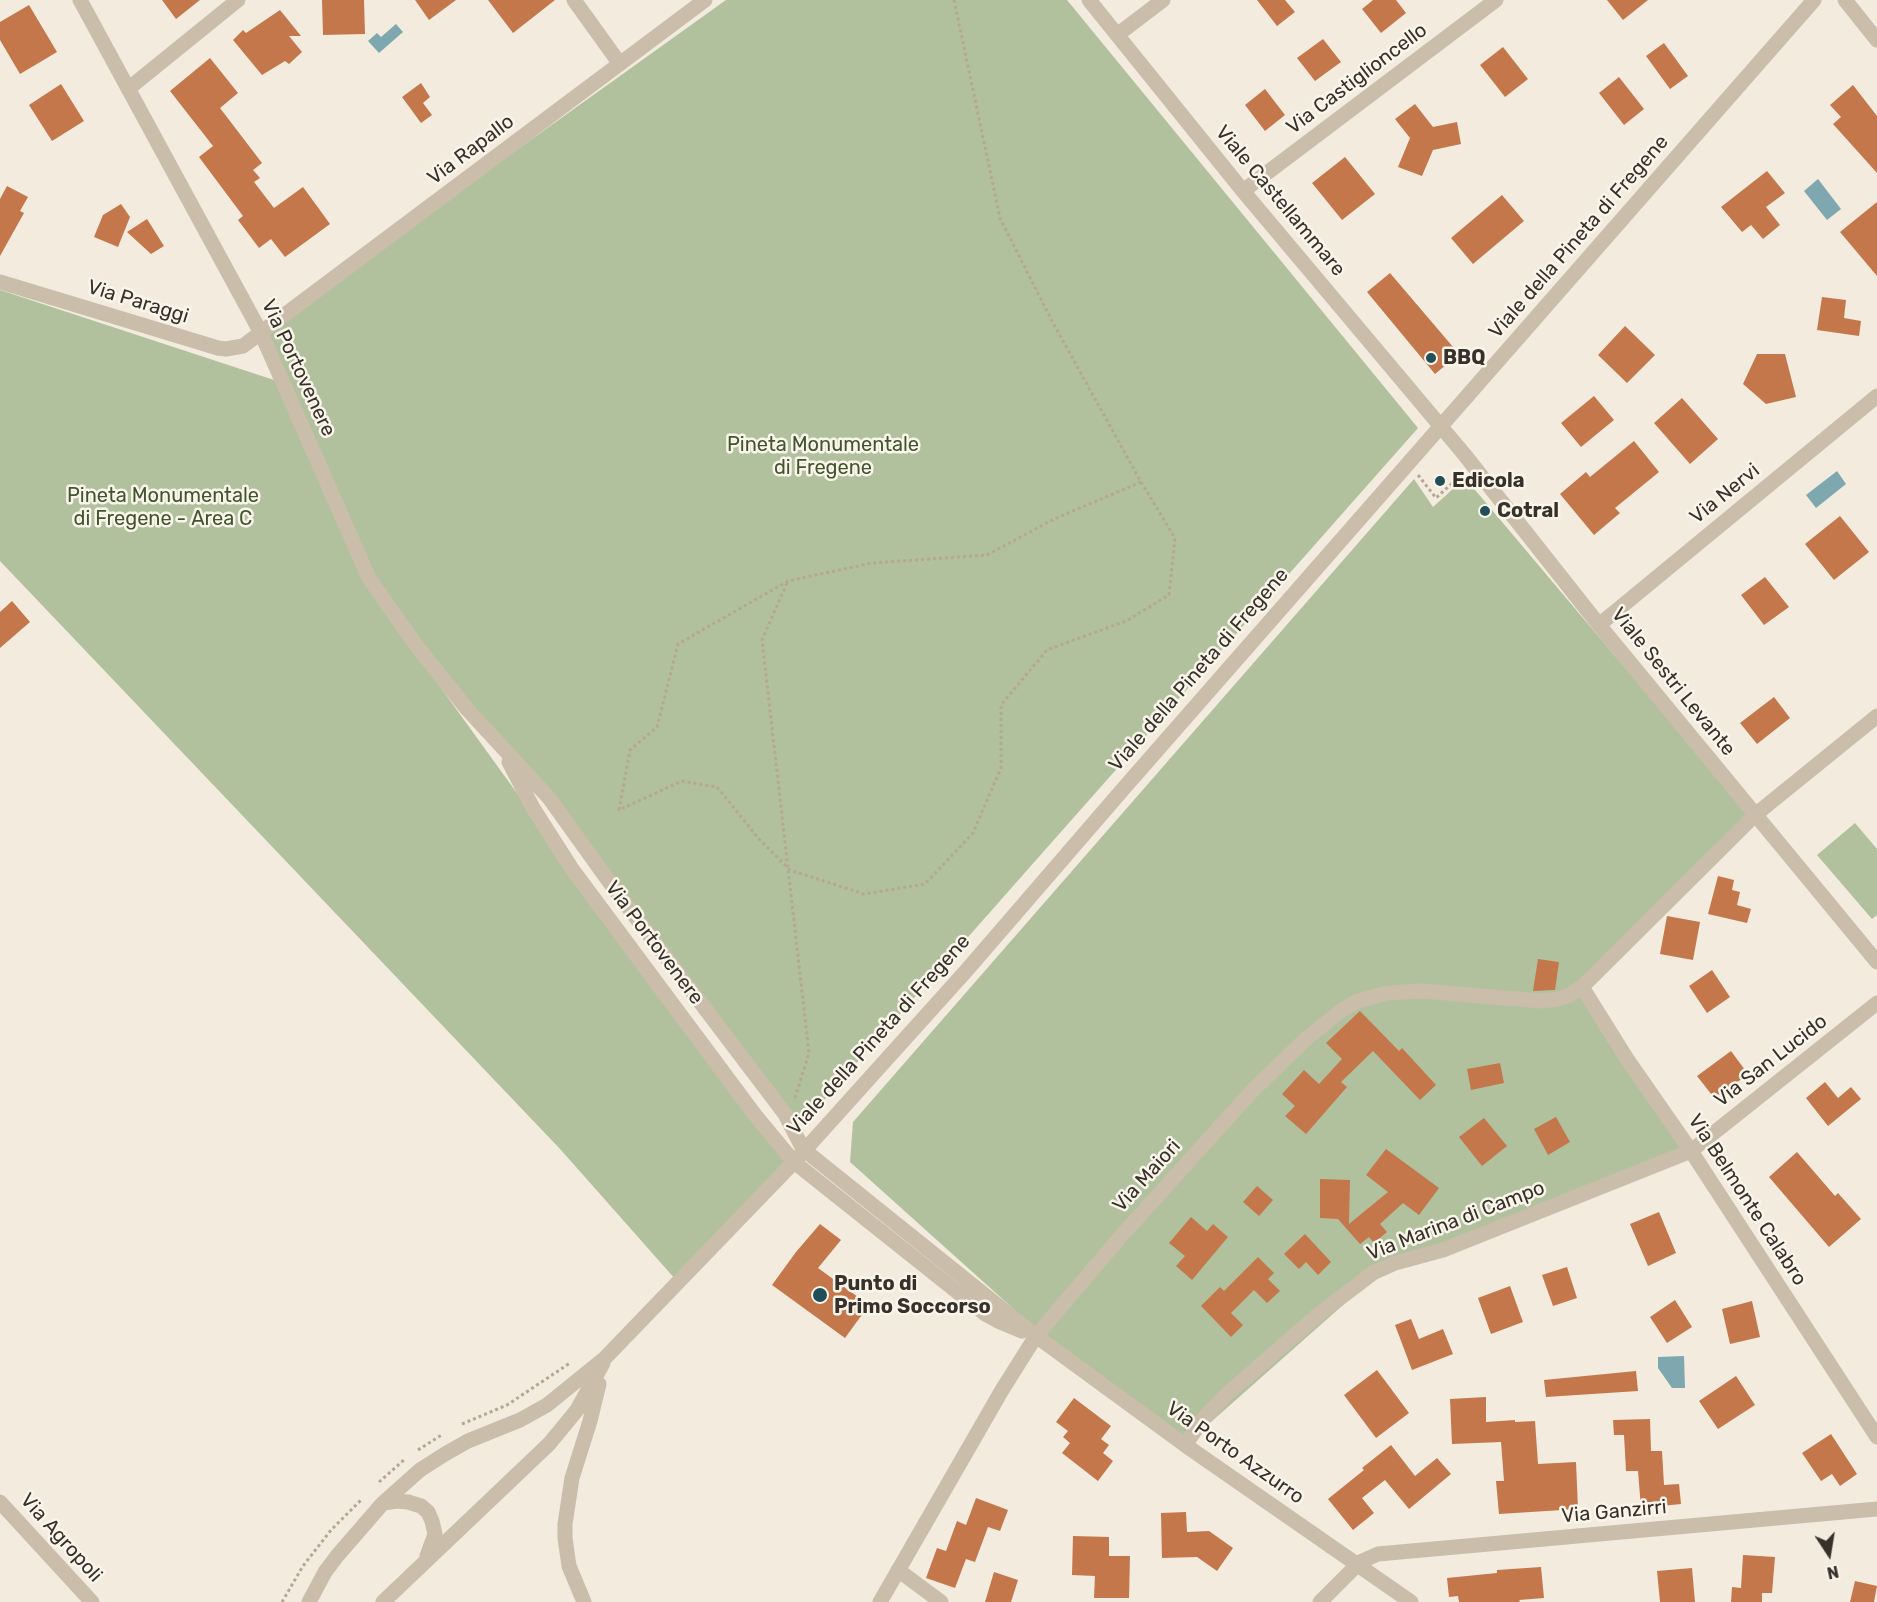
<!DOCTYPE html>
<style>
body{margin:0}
#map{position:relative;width:1877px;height:1602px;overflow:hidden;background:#f2ebde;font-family:Rubik,sans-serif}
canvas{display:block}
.north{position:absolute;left:1799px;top:1524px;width:60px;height:60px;-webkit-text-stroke:4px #faf5eb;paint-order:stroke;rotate:168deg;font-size:16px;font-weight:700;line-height:24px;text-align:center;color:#38302a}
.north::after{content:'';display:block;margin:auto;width:21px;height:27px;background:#38302a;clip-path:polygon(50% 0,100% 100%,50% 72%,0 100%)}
</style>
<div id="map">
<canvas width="1877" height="1602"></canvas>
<div class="north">N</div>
</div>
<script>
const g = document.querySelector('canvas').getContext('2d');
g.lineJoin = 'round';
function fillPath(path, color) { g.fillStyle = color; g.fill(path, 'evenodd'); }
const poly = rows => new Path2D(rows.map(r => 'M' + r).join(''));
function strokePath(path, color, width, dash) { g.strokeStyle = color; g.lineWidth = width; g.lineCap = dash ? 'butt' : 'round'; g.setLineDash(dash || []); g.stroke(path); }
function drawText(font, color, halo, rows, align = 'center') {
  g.font = font + ' Rubik,sans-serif'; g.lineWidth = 5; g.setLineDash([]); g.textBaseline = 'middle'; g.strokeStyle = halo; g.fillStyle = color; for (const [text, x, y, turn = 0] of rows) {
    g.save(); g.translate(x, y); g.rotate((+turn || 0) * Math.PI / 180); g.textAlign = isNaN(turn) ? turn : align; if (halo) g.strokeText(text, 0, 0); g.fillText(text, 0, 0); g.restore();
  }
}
fillPath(poly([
 [726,0,1067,0,1418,428,801,1126,791,1110,771,1095,438,664,375,576,261,333],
 [0,290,277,381,363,580,519,796,791,1162,676,1280,561,1150,0,561],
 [1465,478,1749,815,1581,985,1557,997,1418,985,1347,1000,1037,1330,850,1162,853,1122,1414,479,1433,507],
 [1855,823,1877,849,1877,915,1872,919,1817,855],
 [1582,987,1691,1151,1387,1266,1185,1445,1036,1336,1308,1037,1375,995,1522,1000]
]), '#b1c19e');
fillPath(poly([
 [396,24,403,32,379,53,368,41,377,33,381,37],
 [1818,179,1841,209,1827,220,1804,191],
 [1837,471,1846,484,1816,508,1806,495],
 [1684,1356,1685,1388,1672,1388,1658,1368,1658,1357]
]), '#7ea7af');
fillPath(poly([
 [162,0,200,0,176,19],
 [322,0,364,0,365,34,323,35],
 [415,0,456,0,429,20],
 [488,0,555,0,513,33],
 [1257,0,1285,0,1295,12,1277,26],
 [1373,0,1396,0,1406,13,1381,33,1362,9],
 [1607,0,1648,0,1623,20],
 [29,5,57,52,20,74,0,40,0,22],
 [280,10,301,36,289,36,302,52,289,64,285,61,262,75,233,40,243,30,246,33],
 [1323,39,1341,62,1315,81,1297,58],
 [1664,43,1688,76,1670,89,1646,56],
 [1503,47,1528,79,1505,97,1480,65],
 [210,58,238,93,220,108,262,163,253,170,260,178,254,182,274,208,303,187,330,224,285,257,271,239,259,248,238,220,243,216,199,157,213,146,170,91],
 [1619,77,1644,109,1624,125,1599,93],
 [421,83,430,97,423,103,432,115,421,123,402,97],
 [61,84,84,121,52,141,29,105],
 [1853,85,1877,116,1877,173,1833,124,1841,117,1830,105],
 [1265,89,1285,115,1265,131,1245,105],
 [1415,104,1433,127,1457,122,1461,144,1433,150,1422,176,1398,167,1410,138,1395,119],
 [1345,157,1375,194,1342,220,1312,183],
 [1767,171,1785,193,1766,207,1780,225,1763,239,1751,225,1742,232,1721,207],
 [7,186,28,197,20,211,24,213,0,256,0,199],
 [1502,195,1524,221,1473,264,1451,238],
 [1877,202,1877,276,1840,232],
 [121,204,130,217,118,247,94,237,103,215],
 [147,219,164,246,151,254,127,232],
 [1390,273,1459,354,1435,374,1367,292],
 [1822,297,1846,300,1844,318,1861,321,1859,336,1817,330],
 [1625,326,1655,355,1627,383,1598,355],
 [1757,354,1785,354,1796,397,1766,404,1743,384],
 [1594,396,1614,420,1581,447,1561,423],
 [1682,398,1718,439,1690,464,1654,423],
 [1634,441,1659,472,1615,508,1620,513,1594,535,1560,494,1586,472,1590,477],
 [1840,516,1869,552,1834,580,1805,544],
 [1765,577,1789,607,1764,625,1741,595],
 [12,601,30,622,0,648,0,612],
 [1774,697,1790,718,1757,744,1740,723],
 [1718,876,1734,880,1732,890,1740,892,1737,905,1751,909,1747,923,1708,914],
 [1667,916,1700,922,1693,960,1660,954],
 [1538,959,1559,962,1555,990,1533,991],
 [1712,970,1730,997,1707,1013,1689,986],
 [1360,1011,1399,1051,1402,1048,1436,1085,1420,1100,1373,1051,1341,1082,1347,1087,1306,1134,1285,1116,1295,1106,1282,1094,1304,1070,1319,1084,1342,1059,1326,1043],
 [1731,1051,1748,1074,1715,1099,1697,1076],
 [1500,1063,1504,1083,1471,1090,1467,1069],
 [1825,1082,1838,1098,1851,1087,1861,1099,1828,1126,1806,1098],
 [1556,1117,1570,1142,1548,1155,1534,1129],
 [1484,1118,1507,1146,1482,1166,1459,1137],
 [1386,1149,1439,1188,1419,1215,1403,1203,1380,1224,1387,1232,1374,1243,1369,1237,1360,1244,1338,1219,1320,1218,1320,1179,1350,1180,1349,1224,1388,1192,1366,1175],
 [1797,1152,1835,1196,1838,1193,1861,1219,1829,1247,1769,1177],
 [1257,1186,1273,1200,1259,1216,1243,1202],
 [1659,1212,1676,1253,1648,1266,1630,1224],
 [1191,1217,1207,1231,1213,1224,1228,1237,1192,1280,1176,1266,1185,1256,1169,1243],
 [820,1224,841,1240,818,1268,869,1305,845,1338,772,1285,796,1252],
 [1305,1234,1331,1262,1318,1275,1306,1262,1299,1269,1284,1254],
 [1258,1257,1274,1273,1268,1279,1280,1291,1267,1303,1254,1290,1231,1313,1243,1325,1231,1337,1201,1306,1220,1287,1224,1291],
 [1567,1267,1577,1298,1553,1306,1542,1275],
 [1510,1286,1523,1322,1491,1334,1478,1298],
 [1675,1300,1692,1327,1667,1343,1650,1317],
 [1752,1301,1760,1337,1730,1344,1722,1309],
 [1411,1319,1419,1339,1443,1329,1453,1354,1412,1370,1395,1325],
 [1377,1370,1409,1413,1376,1438,1344,1395],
 [1636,1371,1638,1391,1546,1397,1544,1380],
 [1736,1376,1755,1405,1718,1429,1699,1401],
 [1486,1397,1486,1422,1515,1420,1515,1422,1535,1421,1538,1464,1576,1462,1578,1509,1499,1514,1496,1481,1504,1481,1501,1442,1452,1444,1450,1399],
 [1074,1398,1111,1426,1101,1439,1109,1445,1103,1453,1113,1461,1098,1481,1062,1453,1070,1443,1063,1437,1068,1431,1056,1422],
 [1650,1419,1651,1451,1662,1451,1664,1485,1679,1484,1681,1504,1641,1508,1638,1471,1626,1471,1624,1435,1614,1435,1613,1420],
 [1831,1434,1857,1474,1840,1486,1832,1474,1821,1481,1802,1453],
 [1391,1445,1415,1476,1437,1458,1451,1474,1409,1509,1385,1480,1362,1498,1374,1513,1353,1530,1328,1499,1364,1470,1362,1468],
 [976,1498,1008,1510,1000,1531,988,1527,975,1562,966,1559,955,1588,926,1578,937,1548,946,1551,957,1521,966,1525],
 [1186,1512,1187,1532,1209,1531,1233,1548,1217,1571,1197,1557,1162,1558,1161,1513],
 [1073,1536,1109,1537,1109,1556,1130,1556,1129,1598,1094,1598,1095,1576,1072,1575],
 [1743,1555,1775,1557,1772,1593,1762,1593,1762,1602,1731,1602,1732,1587,1741,1588],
 [1541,1567,1544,1598,1519,1600,1520,1602,1459,1602,1458,1596,1449,1597,1447,1578,1497,1573,1497,1570],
 [1692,1568,1695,1602,1660,1602,1657,1571],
 [994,1572,1018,1580,1011,1602,985,1602],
 [1855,1581,1877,1586,1874,1602,1850,1602]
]), '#c4774b');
strokePath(poly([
 [954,0,1000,218,1052,321,1141,482,1175,538,1169,595,1126,621,1047,650,1001,705,1001,768,973,833,925,884,864,894,790,870,759,839,717,787,682,781,619,810,630,750,657,727,678,644,788,581,872,563,987,555,1054,519,1141,482],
 [1418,475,1436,498,1461,475],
 [787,583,762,640,809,1053,794,1101],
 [462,1424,507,1405,570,1363],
 [418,1450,443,1434],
 [379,1482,405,1459],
 [282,1602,303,1566,331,1530,361,1500]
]), '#b6a794', 3, [3, 3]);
strokePath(poly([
 [80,0,261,333,369,578,415,644,467,709,549,798,615,890,785,1114,803,1149,1036,1336,1185,1445,1411,1602],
 [574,0,620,64],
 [1089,0,1243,191,1464,454,1599,625,1877,962],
 [1845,0,1877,40],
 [1117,35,1163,0],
 [128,89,238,0],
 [1243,191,1496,0],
 [0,282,218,348,226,349,243,346,705,0],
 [1599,625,1877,396],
 [509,762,533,808,572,869,755,1115,794,1162,985,1314,998,1321,1022,1331],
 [1582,987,1627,1059,1691,1151,1877,1437],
 [1185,1445,1203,1419,1226,1395,1319,1314,1373,1273,1395,1263,1443,1250,1691,1151,1877,1003],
 [0,1502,92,1602],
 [383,1503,397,1501,408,1502,421,1506,428,1512,432,1521,435,1534,427,1556],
 [898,1570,941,1602],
 [309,1602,325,1572,337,1556,383,1503,420,1470,445,1454,468,1441,520,1420,547,1405,605,1358,794,1162,966,971,1124,788,1814,0],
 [383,1602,549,1444,577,1410,603,1363],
 [584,1602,569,1566,565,1538,565,1524,572,1478,590,1421,599,1384],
 [880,1602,1002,1390,1036,1336,1123,1234,1253,1090,1308,1037,1342,1010,1358,1001,1387,993,1422,991,1541,1001,1558,999,1569,995,1582,987,1755,815,1877,716],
 [1320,1602,1360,1562,1378,1554,1877,1509]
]), '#cabdaa', 15);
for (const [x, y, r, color] of [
 [1431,358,6,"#204e59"],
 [1440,481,6,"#204e59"],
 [1485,511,6,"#204e59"],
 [820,1295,8,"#204e59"]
]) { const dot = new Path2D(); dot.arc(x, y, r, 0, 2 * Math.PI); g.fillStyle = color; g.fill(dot); strokePath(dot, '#faf5eb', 2); }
drawText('20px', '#38302a', '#faf5eb', [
 ["Via Castiglioncello",1357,79,-37],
 ["Via Rapallo",471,150,-37],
 ["Viale Castellammare",1280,201,50],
 ["Viale della Pineta di Fregene",1579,237,-49],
 ["Via Paraggi",138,302,17],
 ["Via Portovenere",298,368,65],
 ["Via Nervi",1725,494,-39],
 ["Viale della Pineta di Fregene",1199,670,-49],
 ["Viale Sestri Levante",1673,682,51],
 ["Via Portovenere",654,943,53],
 ["Viale della Pineta di Fregene",879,1035,-48],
 ["Via San Lucido",1771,1061,-38],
 ["Via Maiori",1147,1176,-48],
 ["Via Belmonte Calabro",1747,1200,57],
 ["Via Marina di Campo",1456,1221,-21],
 ["Via Porto Azzurro",1235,1453,35],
 ["Via Ganzirri",1614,1512,-5],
 ["Via Agropoli",61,1538,48]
]);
drawText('bold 20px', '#38302a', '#faf5eb', [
 ["BBQ",1443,358],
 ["Edicola",1452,481],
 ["Cotral",1497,511],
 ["Punto di",834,1284],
 ["Primo Soccorso",834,1307]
], 'left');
drawText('20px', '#42562e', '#faf5eb', [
 ["Pineta Monumentale",823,445],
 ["di Fregene",823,468],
 ["Pineta Monumentale",163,496],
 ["di Fregene - Area C",163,519]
]);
</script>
